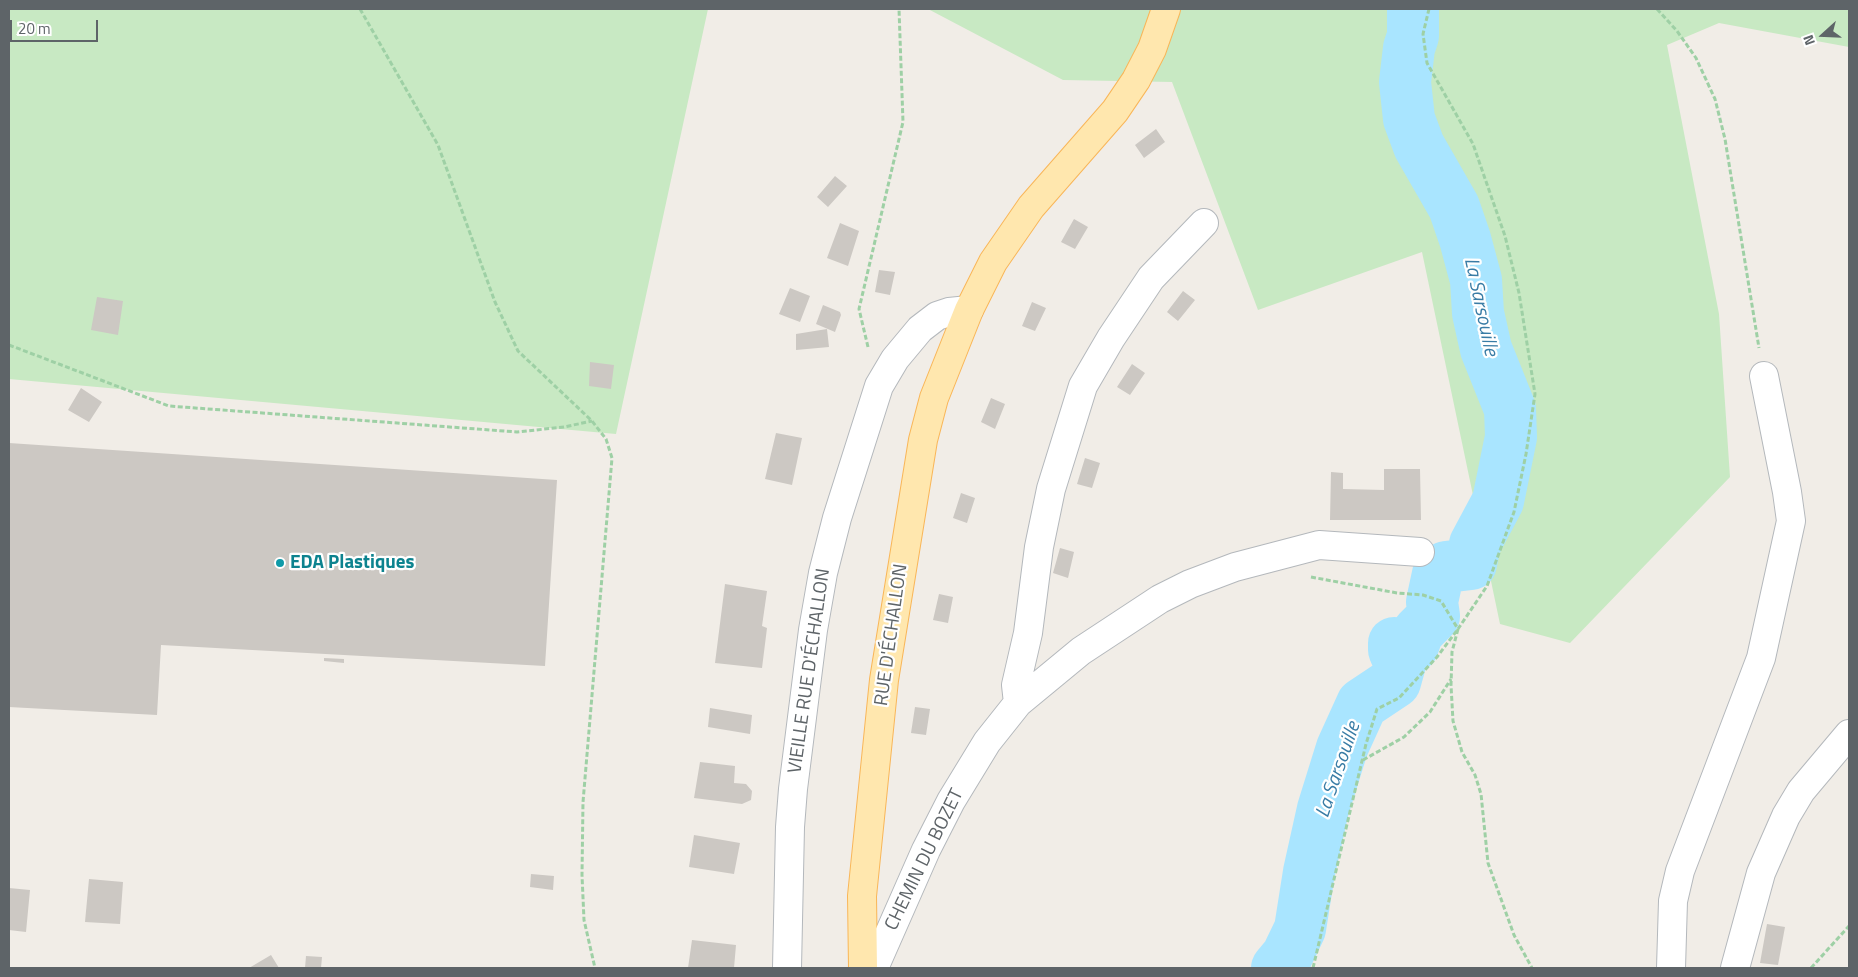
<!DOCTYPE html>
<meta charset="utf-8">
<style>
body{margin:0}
#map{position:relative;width:1858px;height:977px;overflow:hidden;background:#f1ede7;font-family:"Titillium Web",sans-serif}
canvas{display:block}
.frame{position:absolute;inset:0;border:10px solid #5e6468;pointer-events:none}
.north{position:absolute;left:1798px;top:10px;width:50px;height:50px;-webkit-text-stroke:4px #fff;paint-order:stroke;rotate:250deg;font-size:14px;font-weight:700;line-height:20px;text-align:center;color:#5e6468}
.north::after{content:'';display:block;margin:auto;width:18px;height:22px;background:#5e6468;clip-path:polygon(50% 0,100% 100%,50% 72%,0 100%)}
.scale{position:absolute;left:10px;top:20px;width:88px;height:22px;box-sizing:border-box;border:2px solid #5e6468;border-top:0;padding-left:6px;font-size:15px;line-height:18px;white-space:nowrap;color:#5e6468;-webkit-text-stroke:4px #fff;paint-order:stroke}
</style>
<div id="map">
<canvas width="1858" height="977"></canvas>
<div class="frame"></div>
<div class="north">N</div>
<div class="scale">20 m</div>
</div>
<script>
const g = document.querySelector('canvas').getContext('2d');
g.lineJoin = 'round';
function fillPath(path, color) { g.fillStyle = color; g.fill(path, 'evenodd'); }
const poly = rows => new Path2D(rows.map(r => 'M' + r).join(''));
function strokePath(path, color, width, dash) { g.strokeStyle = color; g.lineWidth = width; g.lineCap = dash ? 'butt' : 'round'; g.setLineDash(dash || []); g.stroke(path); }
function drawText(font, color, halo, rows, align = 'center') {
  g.font = font + ' "Titillium Web",sans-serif'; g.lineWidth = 4.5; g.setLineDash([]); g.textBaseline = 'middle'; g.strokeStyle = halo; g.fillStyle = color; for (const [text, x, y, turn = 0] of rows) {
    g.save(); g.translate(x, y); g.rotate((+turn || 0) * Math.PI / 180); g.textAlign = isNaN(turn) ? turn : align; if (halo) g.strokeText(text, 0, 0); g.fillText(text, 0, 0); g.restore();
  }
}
fillPath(poly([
 [9,9,708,9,616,434,9,379],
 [928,9,1849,9,1849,47,1719,23,1667,45,1719,314,1730,477,1570,643,1500,624,1422,252,1258,310,1172,82,1063,80]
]), '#c8e9c3');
strokePath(poly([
 [1277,968,1287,956,1300,929,1309,872,1323,809,1342,748,1362,704,1395,682,1400,664,1394,650,1394,643,1413,646,1418,632,1434,616,1432,602,1438,574,1446,567,1471,564,1475,544,1498,501,1511,437,1510,409,1486,349,1478,313,1476,280,1465,239,1454,207,1419,146,1409,119,1405,82,1409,48,1413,36,1413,9]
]), '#a9e5ff', 52);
fillPath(poly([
 [1156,129,1165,142,1144,158,1135,145],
 [835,176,847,186,828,207,817,197],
 [1074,219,1088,227,1075,249,1061,242],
 [840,223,859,231,848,266,827,258],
 [879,270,895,272,890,295,875,292],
 [790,288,810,296,800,322,779,314],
 [1183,291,1195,300,1178,321,1167,312],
 [97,297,123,301,118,335,91,330],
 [1032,302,1046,308,1035,331,1022,326],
 [823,305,840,312,841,315,835,332,816,324],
 [827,329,829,347,796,350,796,334],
 [590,362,614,365,611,389,589,386],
 [1132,364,1145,373,1130,395,1117,387],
 [81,388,102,402,89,422,68,410],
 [991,398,1005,404,995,429,981,422],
 [776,433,802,438,792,485,765,479],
 [9,443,557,480,545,666,161,645,157,715,9,707],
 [1085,458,1100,463,1092,488,1077,484],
 [1384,469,1420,469,1421,520,1330,520,1331,472,1343,473,1343,489,1384,490],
 [961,493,975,498,967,523,953,518],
 [1060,548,1074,552,1068,578,1053,573],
 [725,584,767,591,762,626,767,628,762,668,715,663],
 [939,594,953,597,948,623,933,620],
 [324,658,344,659,344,663,324,661],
 [915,707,930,709,926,735,911,733],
 [710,708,752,715,750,734,708,727],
 [700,762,735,766,734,783,746,784,752,791,751,800,742,804,694,798],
 [694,835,740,843,734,874,689,867],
 [531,874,554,876,553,890,530,887],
 [89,879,123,882,120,924,85,922],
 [9,888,30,890,26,932,9,930],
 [1767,924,1785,927,1778,965,1760,963],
 [692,940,736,945,734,968,688,968],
 [271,955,279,968,249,968],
 [306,956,322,957,321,968,305,968]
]), '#ccc8c3');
const minor = poly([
 [1018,703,1016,685,1028,633,1039,547,1051,489,1083,386,1111,338,1151,278,1204,223],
 [787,968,790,827,793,789,813,630,823,573,837,518,879,386,895,359,920,329,937,316,949,312,969,310],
 [874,968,926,850,951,801,987,742,1018,703,1081,651,1160,599,1190,584,1235,567,1319,545,1420,552],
 [1671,968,1673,901,1680,871,1761,658,1791,521,1787,492,1764,376],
 [1735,968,1761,873,1786,816,1801,791,1849,734]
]);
const major = poly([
 [863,968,862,896,884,680,923,440,934,398,969,310,993,262,1031,207,1115,111,1136,80,1152,49,1166,9]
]);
strokePath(minor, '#b4b8bc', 30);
strokePath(major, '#f9b658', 30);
strokePath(poly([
 [360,9,438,145,495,302,518,351,592,421,606,439,612,458,583,802,582,875,584,920,595,968],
 [1657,9,1677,31,1696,58,1715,99,1725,139,1759,348],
 [9,345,169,406,517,432,564,427,592,421],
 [868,347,859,309,903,122,899,9],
 [1311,577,1397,593,1423,595,1441,601,1458,629,1487,586,1514,512,1526,454,1535,394,1519,293,1505,236,1473,144,1427,63,1423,34,1429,9],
 [1363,760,1404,737,1430,712,1451,679],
 [1313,968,1366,744,1377,709,1399,698,1437,657,1458,629,1452,652,1451,685,1453,721,1462,752,1475,775,1481,794,1488,863,1514,935,1532,968],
 [1811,968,1849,926]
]), '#9ed0a5', 3, [5, 2.5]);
strokePath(minor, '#fff', 28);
strokePath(major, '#ffe7ae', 28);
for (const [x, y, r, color] of [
 [280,563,5,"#0f9aa8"]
]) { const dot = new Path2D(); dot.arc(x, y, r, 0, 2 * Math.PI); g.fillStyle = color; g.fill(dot); strokePath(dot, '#fff', 2); }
drawText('bold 19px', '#0d838f', '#fff', [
 ["EDA Plastiques",290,563]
], 'left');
drawText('19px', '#5e6468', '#fff', [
 ["RUE D'ÉCHALLON",892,635,-82],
 ["VIEILLE RUE D'ÉCHALLON",810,671,-82],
 ["CHEMIN DU BOZET",925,860,-64]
]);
drawText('italic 20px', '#397ca5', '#fff', [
 ["La Sarsouille",1480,307,78],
 ["La Sarsouille",1339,770,-71]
]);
</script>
